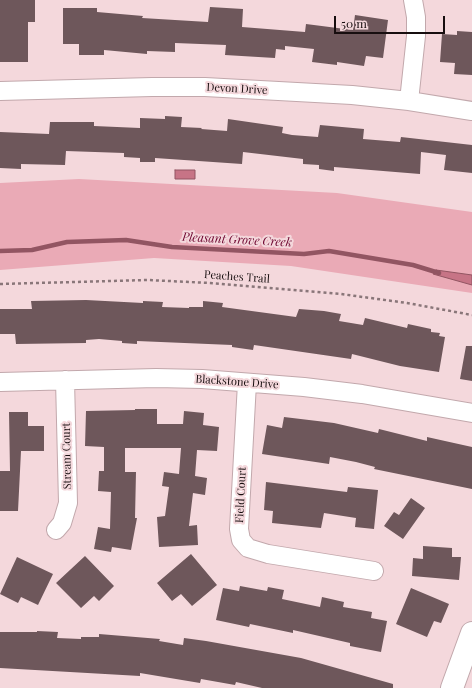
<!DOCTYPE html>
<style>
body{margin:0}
#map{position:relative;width:472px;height:688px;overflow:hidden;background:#f4d8dc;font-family:"Playfair Display",serif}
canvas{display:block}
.scale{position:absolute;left:334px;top:16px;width:111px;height:18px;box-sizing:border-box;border:2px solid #170e0f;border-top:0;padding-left:5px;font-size:12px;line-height:14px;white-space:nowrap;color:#170e0f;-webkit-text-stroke:3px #f4d8dc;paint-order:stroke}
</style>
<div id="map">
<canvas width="472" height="688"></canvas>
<div class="scale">50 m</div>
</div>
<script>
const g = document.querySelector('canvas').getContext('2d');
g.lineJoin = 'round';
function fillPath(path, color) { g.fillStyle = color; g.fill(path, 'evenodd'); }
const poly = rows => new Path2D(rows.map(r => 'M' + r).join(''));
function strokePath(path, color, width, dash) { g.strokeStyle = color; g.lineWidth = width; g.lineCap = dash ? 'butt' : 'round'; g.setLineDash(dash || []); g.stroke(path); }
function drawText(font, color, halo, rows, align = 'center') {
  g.font = font + ' "Playfair Display",serif'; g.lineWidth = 4; g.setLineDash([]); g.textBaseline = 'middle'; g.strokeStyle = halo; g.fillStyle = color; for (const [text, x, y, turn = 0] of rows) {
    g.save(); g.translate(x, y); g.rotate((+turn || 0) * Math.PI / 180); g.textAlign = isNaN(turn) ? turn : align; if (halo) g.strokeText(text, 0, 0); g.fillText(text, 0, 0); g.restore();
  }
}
fillPath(poly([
 [79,179,337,193,472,212,472,293,291,266,154,258,0,270,0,183]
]), '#eaaab6');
const water = poly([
 [175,170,195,170,195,179,175,179,175,170],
 [436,270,472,275,472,285,433,274,436,270]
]);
fillPath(water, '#c77486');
strokePath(water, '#925562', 1);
strokePath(poly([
 [0,251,32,250,67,242,126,240,172,247,304,254,329,251,413,265,439,273]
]), '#925562', 4.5);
fillPath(poly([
 [0,0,35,0,35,22,28,22,28,62,0,62],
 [210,7,243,9,242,27,305,32,306,24,353,30,355,15,388,20,383,58,366,56,364,66,337,62,337,65,312,62,314,49,285,46,285,50,276,49,275,58,225,55,226,45,175,43,175,52,147,51,147,54,104,50,104,55,79,55,79,44,63,44,63,8,97,8,97,12,143,16,142,18,208,22],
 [457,31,472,32,472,75,454,74,455,63,440,62,442,34,457,35],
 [165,116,182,117,181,127,202,128,201,129,227,131,228,119,283,127,282,133,292,135,318,137,320,125,364,129,363,139,400,142,401,137,472,145,472,173,444,170,446,155,421,152,420,174,334,167,334,171,319,169,319,165,303,164,303,159,243,152,242,164,155,158,155,162,140,162,140,158,124,157,124,153,66,151,65,165,21,164,21,169,0,168,0,132,49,134,50,122,94,122,94,126,140,128,140,118,165,119],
 [86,300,143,303,143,301,163,302,162,307,189,308,189,307,203,307,203,301,223,303,222,307,296,317,299,309,324,311,341,314,339,321,363,325,365,318,407,328,408,324,431,329,431,332,440,333,439,336,445,337,439,372,400,366,352,354,351,359,254,345,253,350,232,347,232,345,137,341,137,344,122,343,122,341,99,339,86,340,86,343,16,344,15,334,0,334,0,309,32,309,31,301],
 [466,346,472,346,472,381,460,379],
 [135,409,157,409,157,424,183,424,184,411,204,413,203,425,219,427,217,451,197,450,195,476,207,478,205,495,193,493,189,526,197,525,198,545,159,547,157,517,165,516,169,487,162,486,164,472,179,474,181,448,125,448,125,472,136,472,135,518,137,518,131,550,112,547,111,552,94,549,98,527,110,529,111,492,98,491,99,471,104,471,104,447,85,446,86,411,135,410],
 [9,412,28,412,28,426,44,426,44,451,21,451,18,511,0,511,0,471,10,471],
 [284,417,334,423,378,433,379,429,427,441,427,437,472,447,472,489,374,469,375,467,356,462,330,457,329,464,262,454,267,425,282,428],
 [266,482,347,492,348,487,378,490,374,529,355,527,356,518,324,513,321,528,272,523,273,511,264,510],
 [411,498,425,508,403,539,384,526,394,512,399,515],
 [423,546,452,548,452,557,461,557,459,580,412,576,413,558,423,559],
 [191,554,217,585,192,606,181,594,172,601,157,583],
 [85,556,114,586,99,601,94,596,81,608,56,583],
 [17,557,53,574,38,605,21,597,18,603,0,594],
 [240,586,267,591,268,587,284,590,282,599,320,607,322,597,344,602,343,607,372,612,371,618,387,621,381,652,350,646,350,643,293,630,293,633,250,624,249,627,216,620,223,588,239,591],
 [411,588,449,604,441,623,434,621,427,637,396,624],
 [37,631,58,632,57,638,81,639,81,637,99,637,99,634,160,639,159,641,183,645,184,638,206,641,301,658,393,684,393,688,262,688,236,682,235,685,201,679,200,683,140,673,140,676,0,668,0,632,37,632]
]), '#6e575b');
const street = poly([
 [0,91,152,87,205,87,352,95,409,101,472,111],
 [409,101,416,36,416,17,413,0],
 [0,382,156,378,202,379,304,387,362,394,472,413],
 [247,383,239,529,241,540,248,548,268,554,374,571],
 [56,530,62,523,68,503,65,380]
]);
const secondary = poly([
 [452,688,472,633]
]);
strokePath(street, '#c2a8ac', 20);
strokePath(secondary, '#c2a8ac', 24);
strokePath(poly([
 [0,284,148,280,210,283,341,294,407,303,472,315]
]), '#897679', 2.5, [3, 3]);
strokePath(street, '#fff', 18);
strokePath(secondary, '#fff', 22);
drawText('11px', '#170e0f', '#f4d8dc', [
 ["Devon Drive",237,89,3],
 ["Peaches Trail",237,277,4],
 ["Blackstone Drive",237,382,4],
 ["Stream Court",67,456,-91],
 ["Field Court",241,495,-87]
]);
drawText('italic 12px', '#6d042e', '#f4d8dc', [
 ["Pleasant Grove Creek",237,240,3]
]);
</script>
